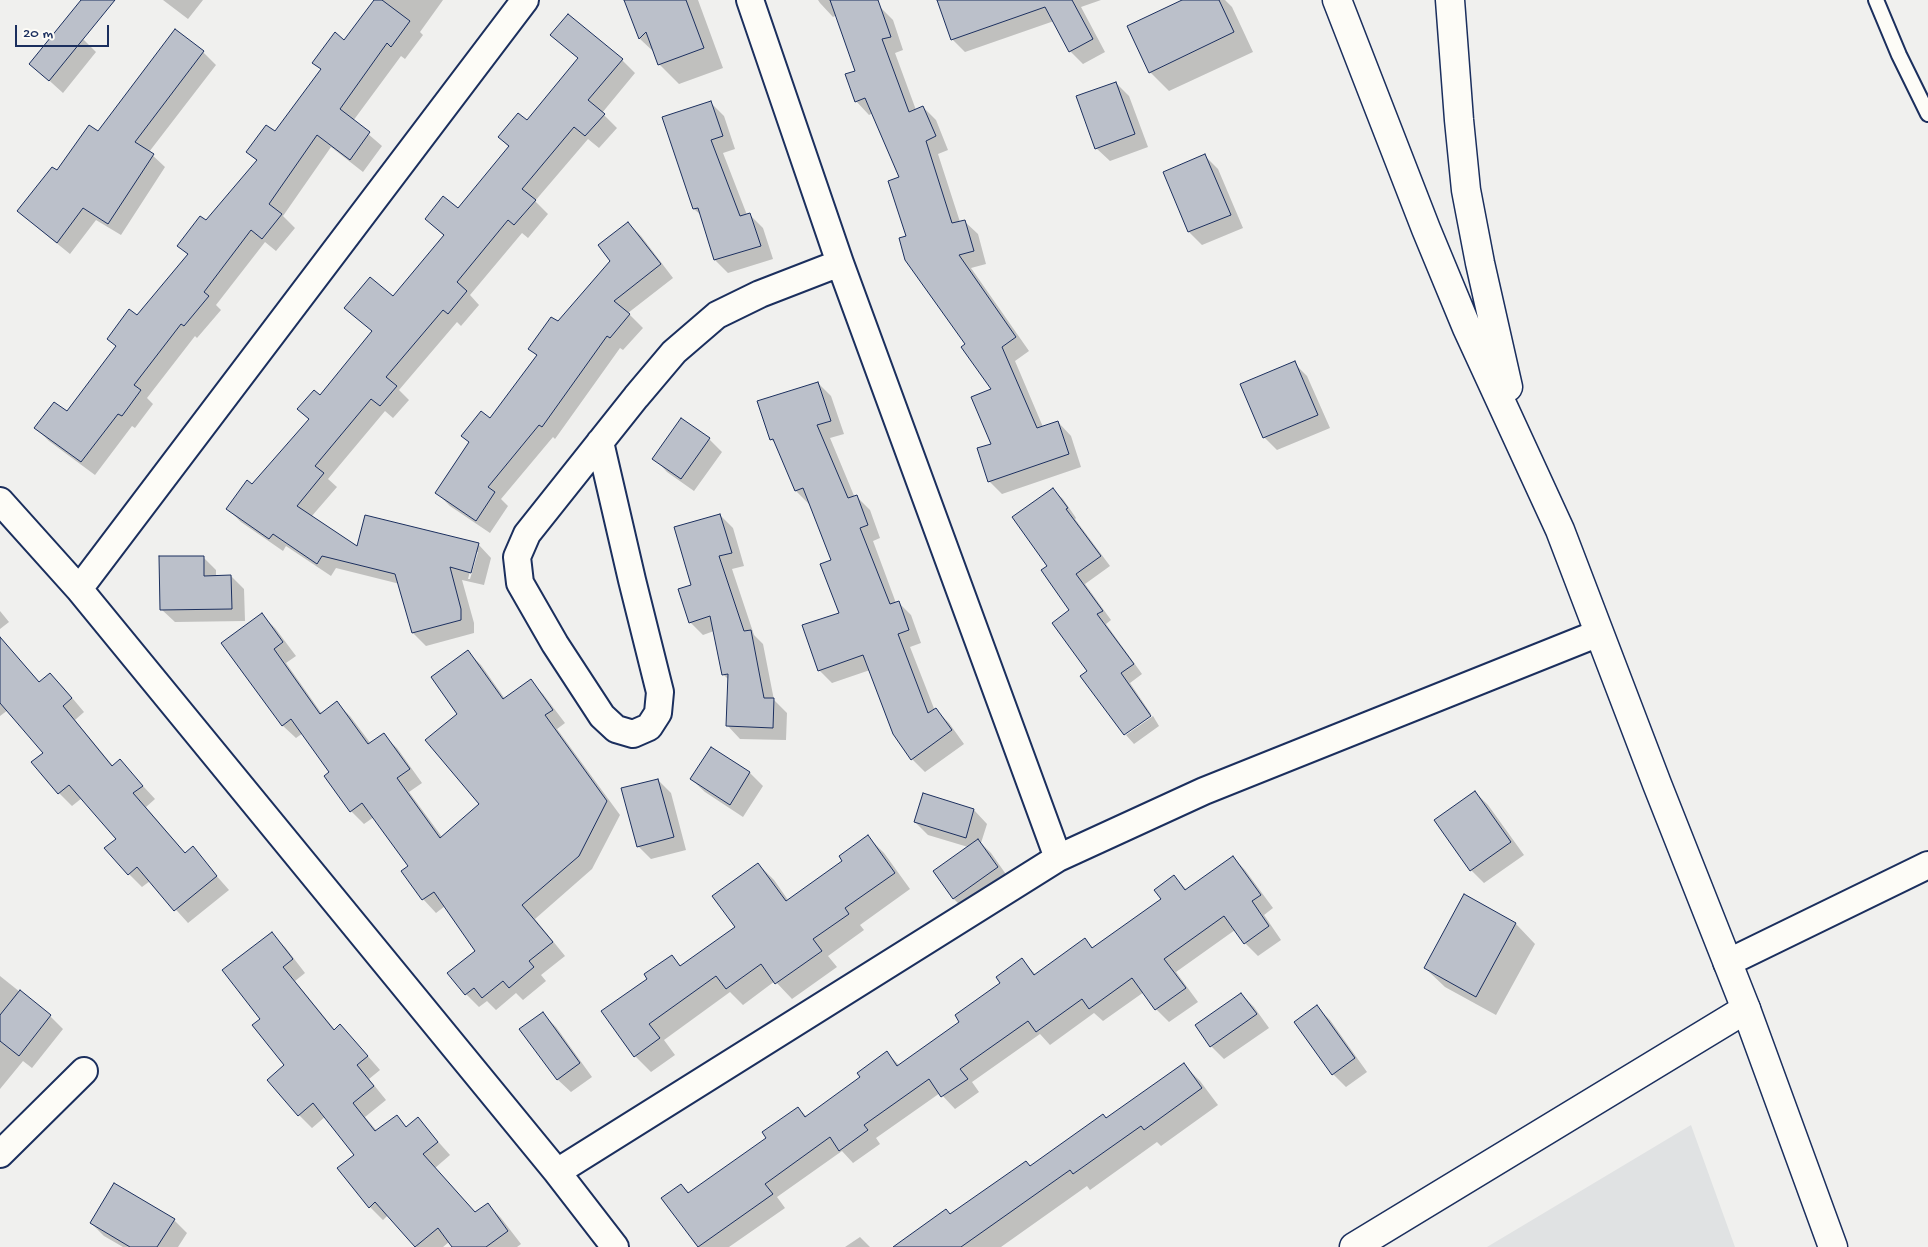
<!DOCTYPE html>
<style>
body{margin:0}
#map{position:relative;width:1928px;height:1247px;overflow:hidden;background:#f0f0ee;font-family:"Gochi Hand",sans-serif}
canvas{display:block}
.scale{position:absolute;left:15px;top:25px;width:94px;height:22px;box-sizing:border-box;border:2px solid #1b2f5e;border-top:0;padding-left:6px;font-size:15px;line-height:18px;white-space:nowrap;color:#1b2f5e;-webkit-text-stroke:4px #fdfcf7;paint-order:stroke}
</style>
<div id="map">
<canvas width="1928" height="1247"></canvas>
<div class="scale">20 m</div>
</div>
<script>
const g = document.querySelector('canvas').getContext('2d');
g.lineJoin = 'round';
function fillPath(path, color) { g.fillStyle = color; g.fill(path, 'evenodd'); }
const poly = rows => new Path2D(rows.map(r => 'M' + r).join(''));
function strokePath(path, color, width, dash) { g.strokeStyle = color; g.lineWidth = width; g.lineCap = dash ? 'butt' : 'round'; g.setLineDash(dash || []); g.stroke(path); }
fillPath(poly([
 [1691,1125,1735,1247,1487,1247]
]), '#e0e2e3');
fillPath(poly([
 [163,0,203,0,188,19],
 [375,0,443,0,420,32,423,35,405,59,401,56,353,121,382,146,363,172,331,147,283,216,295,228,276,251,265,242,216,305,221,310,197,338,195,336,147,398,153,404,135,428,132,426,95,475,49,441,36,428,68,413,137,317,188,255,179,246,206,222,257,161,248,152,275,132,322,70,314,63,345,41],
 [626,0,698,0,723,68,679,84,659,64,655,53,640,39],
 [818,0,873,0,893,20,903,50,895,53,916,110,923,107,936,120,948,150,938,154,960,222,964,221,978,234,986,264,971,268,1029,351,1015,361,1043,427,1058,422,1071,436,1081,467,1002,494,989,481,992,444,993,390,908,237,901,178,873,113,869,115,856,101,857,72,837,15,833,17,820,3],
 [943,0,1101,0,1081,7,1105,52,1083,64,1070,51,1054,21,965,52,952,39],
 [1184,0,1225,0,1232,7,1253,52,1169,91,1150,72],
 [552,35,622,60,635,73,602,113,617,128,599,148,588,139,535,201,548,214,528,238,522,233,470,295,479,305,461,326,457,322,399,390,409,400,393,418,385,411,328,479,337,487,311,517,358,548,478,544,491,558,484,585,462,580,474,623,474,633,426,646,413,633,400,584,336,568,331,576,286,546,283,551,241,522,228,509,253,486,309,420,299,409,320,397,373,332,346,308,393,297,444,236,426,219,458,210,509,147,499,137,527,122,579,59],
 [475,552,478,552,470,579,468,579],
 [83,39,96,52,63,93,31,64],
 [203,52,216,65,149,152,165,167,121,235,96,220,70,254,38,228,25,216,98,132],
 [1116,83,1129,96,1148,147,1110,161,1096,148],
 [711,103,724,116,735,149,723,153,747,215,750,215,763,228,773,259,728,273,715,260,702,216,694,209,664,118],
 [1205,156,1218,169,1243,228,1202,245,1189,232,1164,173],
 [628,223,641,236,673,278,628,313,643,328,623,350,620,348,555,439,553,437,501,499,508,506,490,533,450,506,437,493,538,357,530,349,558,323,612,261],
 [1294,363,1307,376,1330,428,1277,450,1264,437],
 [818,383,831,396,844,434,830,438,855,498,857,497,870,510,880,538,873,541,896,603,898,602,911,615,921,643,910,647,935,711,936,710,949,723,964,744,925,772,912,759,870,670,832,683,819,670,841,613,832,561,811,503,809,504,796,491,776,444,771,439],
 [709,439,722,452,694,491,667,472,654,458],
 [1053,490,1063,499,1076,518,1075,519,1110,566,1085,584,1111,620,1106,624,1142,674,1130,683,1151,714,1124,733,1089,672,1071,611,1049,566],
 [720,515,733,528,744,566,732,569,754,635,763,644,774,700,787,713,786,740,740,739,727,725,729,680,723,674,714,631,703,635,690,622,692,586],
 [203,557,216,570,216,576,231,576,244,589,245,621,175,622,161,609],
 [0,611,9,622,0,629],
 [262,615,275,628,296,656,286,663,322,714,337,703,350,716,371,744,383,735,397,748,422,783,409,792,442,837,480,805,459,714,468,652,481,665,505,699,530,681,543,694,565,723,557,729,620,815,592,869,535,919,565,956,541,975,546,981,523,1000,516,993,496,1010,487,1001,479,1007,466,994,477,951,445,906,436,913,423,899,410,866,374,817,364,824,351,811,331,772,303,733,296,738,282,725],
 [0,637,40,683,50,674,63,687,84,712,75,720,113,766,120,761,155,799,146,807,186,854,192,848,229,890,188,923,150,881,142,887,129,874,106,848,117,839,82,798,72,806,59,793,44,753,8,710,0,716],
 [1153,716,1159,726,1134,744,1126,735],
 [711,749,750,773,763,786,743,817,705,792,691,779],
 [658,780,671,793,686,850,651,859,638,846],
 [1475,792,1488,805,1524,855,1484,883,1471,870],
 [923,795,974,810,987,824,981,843,991,853,1010,880,967,912,954,899,934,871,968,847,928,835,915,822],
 [868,837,884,853,910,889,860,925,864,930,828,956,837,967,792,999,775,981,743,1005,730,992,664,1040,675,1055,651,1072,635,1056,649,979,672,957,682,967,737,928,758,864,774,880,788,900,843,861],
 [1233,857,1245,870,1273,908,1264,915,1281,940,1258,956,1245,943,1235,930,1176,972,1198,1002,1169,1022,1156,1009,1144,992,1103,1021,1094,1013,1050,1045,1040,1034,972,1082,979,1092,955,1109,940,1093,876,1138,880,1144,853,1163,842,1151,777,1197,785,1208,729,1247,698,1247,663,1198,681,1185,690,1193,768,1138,798,1108,807,1117,862,1078,887,1053,900,1066,961,1022,1002,983,1022,960,1036,975,1085,940,1094,949,1162,900,1174,877,1187,890],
 [1464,896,1516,924,1535,944,1496,1015,1445,987,1425,968],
 [271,934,285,947,305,973,295,981,335,1030,353,1039,380,1070,369,1079,386,1100,365,1117,377,1131,397,1117,407,1128,418,1119,450,1155,435,1168,476,1213,488,1204,501,1218,521,1244,517,1247,453,1247,449,1242,443,1247,417,1247,388,1215,383,1220,370,1207,356,1155,326,1116,312,1128,299,1115,286,1066,262,1020],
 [0,976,50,1016,63,1029,32,1068,23,1061,0,1089],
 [1241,994,1254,1007,1269,1028,1224,1059,1211,1046],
 [1317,1007,1330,1020,1367,1072,1346,1087,1333,1074],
 [543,1014,556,1027,592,1077,571,1092,557,1079],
 [1184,1065,1200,1081,1218,1105,1161,1146,1157,1142,1090,1190,1087,1186,1001,1247,895,1247,951,1215,1107,1119],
 [174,1220,187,1233,178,1247,123,1247,104,1236,91,1223],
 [860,1237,870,1247,845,1247]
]), '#0003');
const building = poly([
 [81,0,115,0,49,81,29,64,81,0],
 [374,0,382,0,410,21,391,47,387,43,340,109,370,132,350,160,317,135,269,204,282,214,262,239,251,230,204,292,209,296,184,326,181,324,134,385,141,390,122,416,118,414,81,462,34,428,54,402,67,411,116,346,107,339,129,309,137,315,188,254,177,246,200,216,206,220,257,160,246,152,266,125,275,131,321,69,312,63,335,32,344,40,374,0],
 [624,0,686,0,704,48,658,65,646,32,639,39,624,0],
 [830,0,878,0,891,37,882,39,909,112,923,106,936,136,926,141,952,223,965,220,974,251,959,255,1016,337,1002,347,1037,428,1058,421,1069,454,988,482,977,448,991,444,971,397,991,389,961,347,965,344,905,260,899,238,906,236,888,181,899,177,865,98,855,102,845,74,855,71,830,0],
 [937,0,1072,0,1093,39,1069,52,1045,7,951,40,937,0],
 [1182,0,1219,0,1234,32,1149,73,1127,26,1182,0],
 [568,14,623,59,588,100,605,114,585,136,574,127,522,189,536,200,514,225,508,220,457,282,467,291,448,314,443,310,386,377,397,386,380,406,371,399,315,466,324,473,297,506,357,546,365,515,479,543,471,573,450,567,461,609,461,620,412,633,395,574,322,556,317,564,273,534,269,539,226,509,247,480,252,484,309,419,297,409,314,390,320,395,372,331,344,308,370,277,393,296,444,235,425,219,443,196,458,208,509,146,498,137,518,113,527,120,578,58,550,35,568,14],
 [175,29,204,51,135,142,154,154,108,224,83,208,57,243,17,211,52,167,57,170,89,125,98,131,175,29],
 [1116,82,1135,134,1095,149,1076,96,1116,82],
 [711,101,723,136,711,140,740,216,750,213,761,246,714,260,698,208,693,209,662,117,711,101],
 [1205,154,1231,215,1188,232,1163,172,1205,154],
 [628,222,661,264,614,301,630,314,610,338,607,336,542,427,539,425,488,487,495,492,476,521,435,493,469,442,461,436,481,411,490,418,537,355,528,349,551,317,558,321,610,261,598,245,628,222],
 [1295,361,1318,415,1263,438,1240,384,1295,361],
 [818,382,831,421,817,425,848,498,857,495,868,525,860,528,890,604,899,601,909,630,898,634,928,713,936,708,952,730,911,760,893,734,863,655,818,671,802,625,839,613,820,564,831,560,803,488,795,491,773,439,770,440,757,401,818,382],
 [681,418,710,438,681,479,652,459,681,418],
 [1053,488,1068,508,1066,509,1101,556,1076,574,1103,611,1097,614,1134,664,1121,673,1151,716,1124,735,1080,676,1087,671,1052,623,1069,610,1041,570,1047,566,1012,517,1053,488],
 [720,514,732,553,719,556,744,631,751,630,764,698,774,698,773,728,726,726,728,674,722,675,710,616,689,623,678,589,691,585,674,527,720,514],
 [159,556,204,556,204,576,231,575,232,609,160,610,159,556],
 [262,613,283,642,274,649,320,714,337,701,368,744,384,733,410,769,397,778,440,838,479,804,425,740,457,714,431,677,468,650,503,699,531,679,553,710,545,715,607,801,579,856,522,905,553,942,529,961,534,967,509,988,503,981,482,998,474,988,465,995,447,973,475,951,434,892,422,900,401,871,408,866,362,803,350,812,324,776,329,772,291,719,282,726,221,643,262,613],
 [0,637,39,682,50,673,72,698,63,706,112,766,120,759,143,786,133,793,185,853,193,846,217,876,174,911,137,867,128,875,104,848,116,839,69,785,58,794,31,762,43,753,0,703,0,637],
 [711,747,750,772,730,805,690,779,711,747],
 [658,779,674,837,637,847,621,788,658,779],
 [1475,791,1511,842,1470,871,1434,820,1475,791],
 [923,793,974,809,966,838,914,822,923,793],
 [868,835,895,873,845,908,849,914,813,939,822,951,775,984,761,964,726,989,716,976,649,1024,660,1038,634,1057,601,1011,647,979,644,974,672,955,680,966,735,927,712,896,758,863,786,901,842,861,839,856,868,835],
 [978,839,998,867,953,899,933,871,978,839],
 [1233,856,1261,895,1252,901,1269,926,1244,944,1224,916,1164,959,1186,988,1155,1010,1132,978,1089,1009,1082,999,1036,1032,1028,1021,960,1069,968,1079,941,1097,929,1079,864,1125,868,1130,839,1151,830,1137,765,1184,773,1194,698,1247,661,1198,681,1184,688,1193,766,1138,762,1132,798,1107,805,1117,860,1077,857,1073,887,1051,897,1066,959,1022,955,1015,1000,983,996,977,1022,958,1034,975,1085,938,1092,948,1161,899,1154,890,1174,875,1185,890,1233,856],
 [1464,894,1516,923,1476,997,1424,968,1464,894],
 [272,932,293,959,283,967,334,1030,340,1024,368,1056,357,1065,374,1086,353,1103,375,1131,397,1115,406,1127,418,1117,438,1142,423,1154,475,1212,488,1203,508,1231,486,1247,452,1247,438,1228,415,1247,375,1202,369,1208,337,1168,354,1155,313,1103,298,1116,267,1080,284,1065,252,1025,260,1019,222,970,272,932],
 [20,990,51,1015,19,1056,0,1041,0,1015,20,990],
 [1241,993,1257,1014,1210,1047,1195,1025,1241,993],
 [1317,1005,1355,1058,1332,1075,1294,1022,1317,1005],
 [543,1012,580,1063,557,1080,519,1029,543,1012],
 [1184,1063,1202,1088,1144,1130,1141,1126,1073,1174,1070,1170,961,1247,893,1247,946,1209,950,1214,1026,1161,1030,1166,1103,1114,1106,1118,1184,1063],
 [114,1183,175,1219,157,1247,130,1247,90,1223,114,1183]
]);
fillPath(building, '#bbc0ca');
strokePath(building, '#1b2f5e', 1);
const lane = poly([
 [1876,0,1899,55,1928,114]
]);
const street = poly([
 [600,442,632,580,660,692,658,713,649,727,633,734,616,729,602,716,555,644,520,583,517,557,527,534,636,397,674,352,717,315,760,294,840,263],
 [0,501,79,589,557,1172,615,1247],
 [79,589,525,0],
 [1058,858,1204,791,1599,633],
 [1727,963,1928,865],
 [0,1154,84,1071],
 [557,1172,1058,858,840,263,750,0]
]);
const secondary = poly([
 [1354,1247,1746,1009]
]);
const highway = poly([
 [1337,0,1426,229,1467,328,1560,530,1657,784,1746,1009,1833,1247],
 [1450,0,1459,120,1466,190,1480,263,1508,387]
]);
strokePath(lane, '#1b2f5e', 18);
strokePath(street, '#1b2f5e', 30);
strokePath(secondary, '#1b2f5e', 31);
strokePath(highway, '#1b2f5e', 31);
strokePath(lane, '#fdfcf7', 14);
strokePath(street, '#fdfcf7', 26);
strokePath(secondary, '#fdfcf7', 28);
strokePath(highway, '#fdfcf7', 28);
</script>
